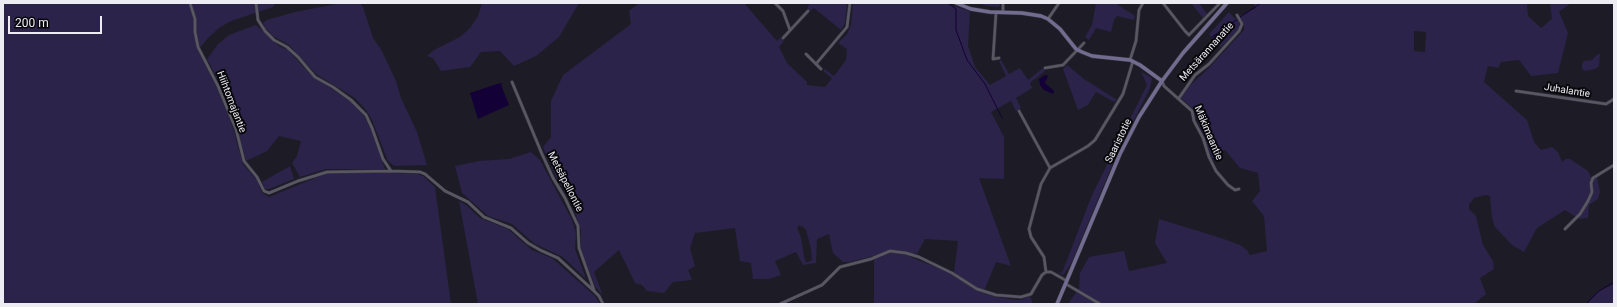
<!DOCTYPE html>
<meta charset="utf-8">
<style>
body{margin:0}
#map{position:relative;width:1617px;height:307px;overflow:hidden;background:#1d1c26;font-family:Roboto,sans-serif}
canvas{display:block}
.frame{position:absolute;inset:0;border:4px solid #edecf3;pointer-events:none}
.scale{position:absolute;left:8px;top:16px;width:94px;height:18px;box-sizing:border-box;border:2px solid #edecf3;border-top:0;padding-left:5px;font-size:12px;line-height:14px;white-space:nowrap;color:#edecf3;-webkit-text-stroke:3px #08070b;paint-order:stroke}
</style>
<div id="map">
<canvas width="1617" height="307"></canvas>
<div class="frame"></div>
<div class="scale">200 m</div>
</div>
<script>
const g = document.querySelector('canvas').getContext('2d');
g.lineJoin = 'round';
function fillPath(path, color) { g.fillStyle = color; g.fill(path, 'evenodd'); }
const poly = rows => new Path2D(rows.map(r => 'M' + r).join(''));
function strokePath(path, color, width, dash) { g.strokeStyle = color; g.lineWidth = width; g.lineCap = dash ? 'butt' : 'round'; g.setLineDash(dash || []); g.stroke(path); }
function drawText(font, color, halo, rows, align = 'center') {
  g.font = font + ' Roboto,sans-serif'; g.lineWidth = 4; g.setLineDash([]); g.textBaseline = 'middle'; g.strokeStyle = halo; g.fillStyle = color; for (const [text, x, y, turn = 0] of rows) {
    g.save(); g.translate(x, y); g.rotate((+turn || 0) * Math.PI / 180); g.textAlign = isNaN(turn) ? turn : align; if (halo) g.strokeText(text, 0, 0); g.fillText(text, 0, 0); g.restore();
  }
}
fillPath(poly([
 [3,3,276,3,273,7,231,21,219,28,209,37,198,50,217,88,228,115,234,130,236,140,243,164,257,180,262,193,269,197,327,173,392,173,417,174,423,176,435,187,451,304,3,304],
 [341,3,360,3,363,7,373,38,382,51,396,81,401,98,417,132,427,165,394,166,388,161,372,120,366,110,355,98,316,74,289,45,273,36,265,28,263,23,267,20,295,12],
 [482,3,579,3,559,37,536,56,514,66,500,51,481,52,470,67,441,71,433,58,427,56,434,50,460,37,470,28,478,16],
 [639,3,744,3,777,41,780,38,784,41,779,47,787,63,807,82,807,85,825,87,832,78,823,71,825,69,834,76,846,60,847,49,838,43,847,34,851,25,853,4,944,3,970,11,968,46,975,67,990,85,1006,76,999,61,1001,60,1009,74,1020,68,1028,80,1043,68,1045,71,1030,83,1032,88,1016,98,1021,108,1016,111,1011,101,991,112,1004,137,1004,179,979,178,1011,266,996,262,984,291,973,286,954,272,958,241,925,239,917,254,914,253,910,257,949,272,978,291,996,297,1016,300,1021,300,1030,296,1033,304,874,304,874,256,849,262,843,262,833,253,829,234,817,239,816,263,803,265,796,252,775,261,781,275,769,279,753,279,751,263,740,261,735,228,695,233,690,248,695,266,688,270,692,280,673,282,664,293,647,291,642,285,635,283,619,250,594,272,603,296,595,286,581,250,581,230,571,201,556,177,543,147,551,137,551,101,563,75,631,24,629,11],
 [799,225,803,227,806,230,811,249,812,260,808,262,806,262,804,257,801,237,797,228],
 [810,3,847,3,845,23,841,30,814,8,810,11,807,8],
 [975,3,1000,3,1000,5,998,7,988,6],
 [1096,3,1115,3,1135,16,1134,20,1117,16,1114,20,1111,32,1096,28,1089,40,1085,37,1092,25],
 [1191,3,1199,3,1207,14,1203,18],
 [1253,3,1527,3,1528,16,1541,28,1552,19,1550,3,1571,3,1559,12,1568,33,1558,73,1531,76,1519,60,1501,62,1498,68,1488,66,1484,82,1527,120,1534,142,1541,150,1552,147,1558,152,1562,162,1566,159,1570,159,1588,171,1591,177,1597,177,1600,192,1598,199,1589,205,1588,218,1579,219,1565,210,1537,228,1524,252,1512,245,1495,227,1492,218,1490,196,1486,195,1474,198,1469,205,1469,209,1476,216,1483,245,1493,261,1494,269,1480,278,1486,294,1474,304,1068,304,1079,288,1080,273,1089,257,1124,251,1129,271,1167,263,1155,243,1159,219,1221,238,1240,245,1247,250,1250,255,1267,251,1264,216,1252,201,1260,191,1258,173,1240,168,1225,150,1212,159,1193,109,1181,98,1190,85,1205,72,1244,30,1244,26,1240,16,1256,8],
 [1414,31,1426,32,1425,52,1414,51],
 [1229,12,1235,19,1237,18,1240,26,1238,30,1221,47,1216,43,1209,34],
 [256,25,279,46,288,50,310,74,351,102,363,115,370,127,385,169,326,169,300,177,292,163,297,156,301,141,279,136,267,151,246,161,237,127,220,84,207,59,218,44,229,35],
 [1598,54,1600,54,1599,66,1595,69,1584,71,1582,68,1582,64,1584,61,1592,60],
 [1067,65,1084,79,1117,100,1114,102,1096,92,1088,105,1078,110,1063,69],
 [1141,72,1152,78,1150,88,1116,156,1071,264,1063,275,1057,272,1062,273,1092,195,1147,85],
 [531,152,540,160,572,220,576,233,575,249,586,279,563,257,535,244,512,224,488,216,462,193,455,166,479,161,509,159],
 [290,166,294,179,269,189,265,189,262,182],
 [459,201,466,205,480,218,508,229,532,250,552,258,595,296,600,304,478,304],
 [1614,284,1614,304,1587,304,1599,291]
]), '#2b2349');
fillPath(poly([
 [1045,75,1048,76,1045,83,1054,91,1053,94,1044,90,1040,85,1039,79],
 [503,83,501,85,509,105,478,119,470,93,497,84]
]), '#130036');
strokePath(poly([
 [948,3,956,9,956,30,967,60,985,84,1002,118],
 [1240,17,1261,3],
 [1212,37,1238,19],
 [1586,304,1599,291,1614,282]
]), '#130036', 1);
const street = poly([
 [190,3,195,19,195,32,198,47,218,86,230,115,236,129,244,161,257,177,264,191,269,193,298,181,327,172,391,171],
 [256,3,258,20,265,31,274,40,287,47,298,57,315,77,333,87,351,100,366,115,372,128,383,159,391,171,420,172,425,174,445,191,468,202,484,217,511,228,528,243,540,250,558,258,594,291,599,296,603,304],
 [775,3,783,11,790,30],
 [1163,3,1185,31,1189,35,1220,3],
 [1003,12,1003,3],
 [996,13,993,59,999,58],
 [1048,19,1059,3],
 [783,38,808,11],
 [806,54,816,64],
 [1130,60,1136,41,1139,10,1143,3],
 [1045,68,1063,65,1084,43],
 [821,69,816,64,847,27,850,3],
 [1162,81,1164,86,1192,111,1194,121,1203,138,1209,157,1216,171,1228,185,1235,190,1239,189],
 [512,82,542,154,553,178,565,198,578,226,579,248,594,290],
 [1516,91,1606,104,1614,99],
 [1179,98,1195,75,1209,64,1239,31,1242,24,1237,15],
 [1019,111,1050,168],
 [1565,229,1580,214,1588,201,1592,192,1591,183,1593,178,1614,165],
 [1046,272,1044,257,1031,237,1029,229,1041,184,1050,168,1088,146,1095,140,1123,94,1133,61],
 [1066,284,1100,304],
 [780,304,822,285,840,267,871,259,890,251,906,253,919,257,952,273,977,289,996,295,1021,297,1031,294,1042,275,1046,272,1051,272,1067,281]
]);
const secondary = poly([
 [956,3,971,9,990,12,1022,13,1041,16,1048,19,1060,29,1076,49,1082,52,1092,56,1130,60,1140,65,1162,81],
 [1057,304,1120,154,1139,117,1162,81,1183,53,1227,3]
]);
strokePath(street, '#3a3941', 3.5);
strokePath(secondary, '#3a3941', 4.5);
strokePath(street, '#585763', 2.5);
strokePath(secondary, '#726c90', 3.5);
drawText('10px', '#edecf3', '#08070b', [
 ["Metsärannanatie",1207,52,-48],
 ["Juhalantie",1567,91,9],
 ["Hiihtomajantie",231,102,69],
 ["Mäkimaantie",1208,133,67],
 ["Saaristotie",1119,141,-64],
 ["Metsäpellontie",565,182,63]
]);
</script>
